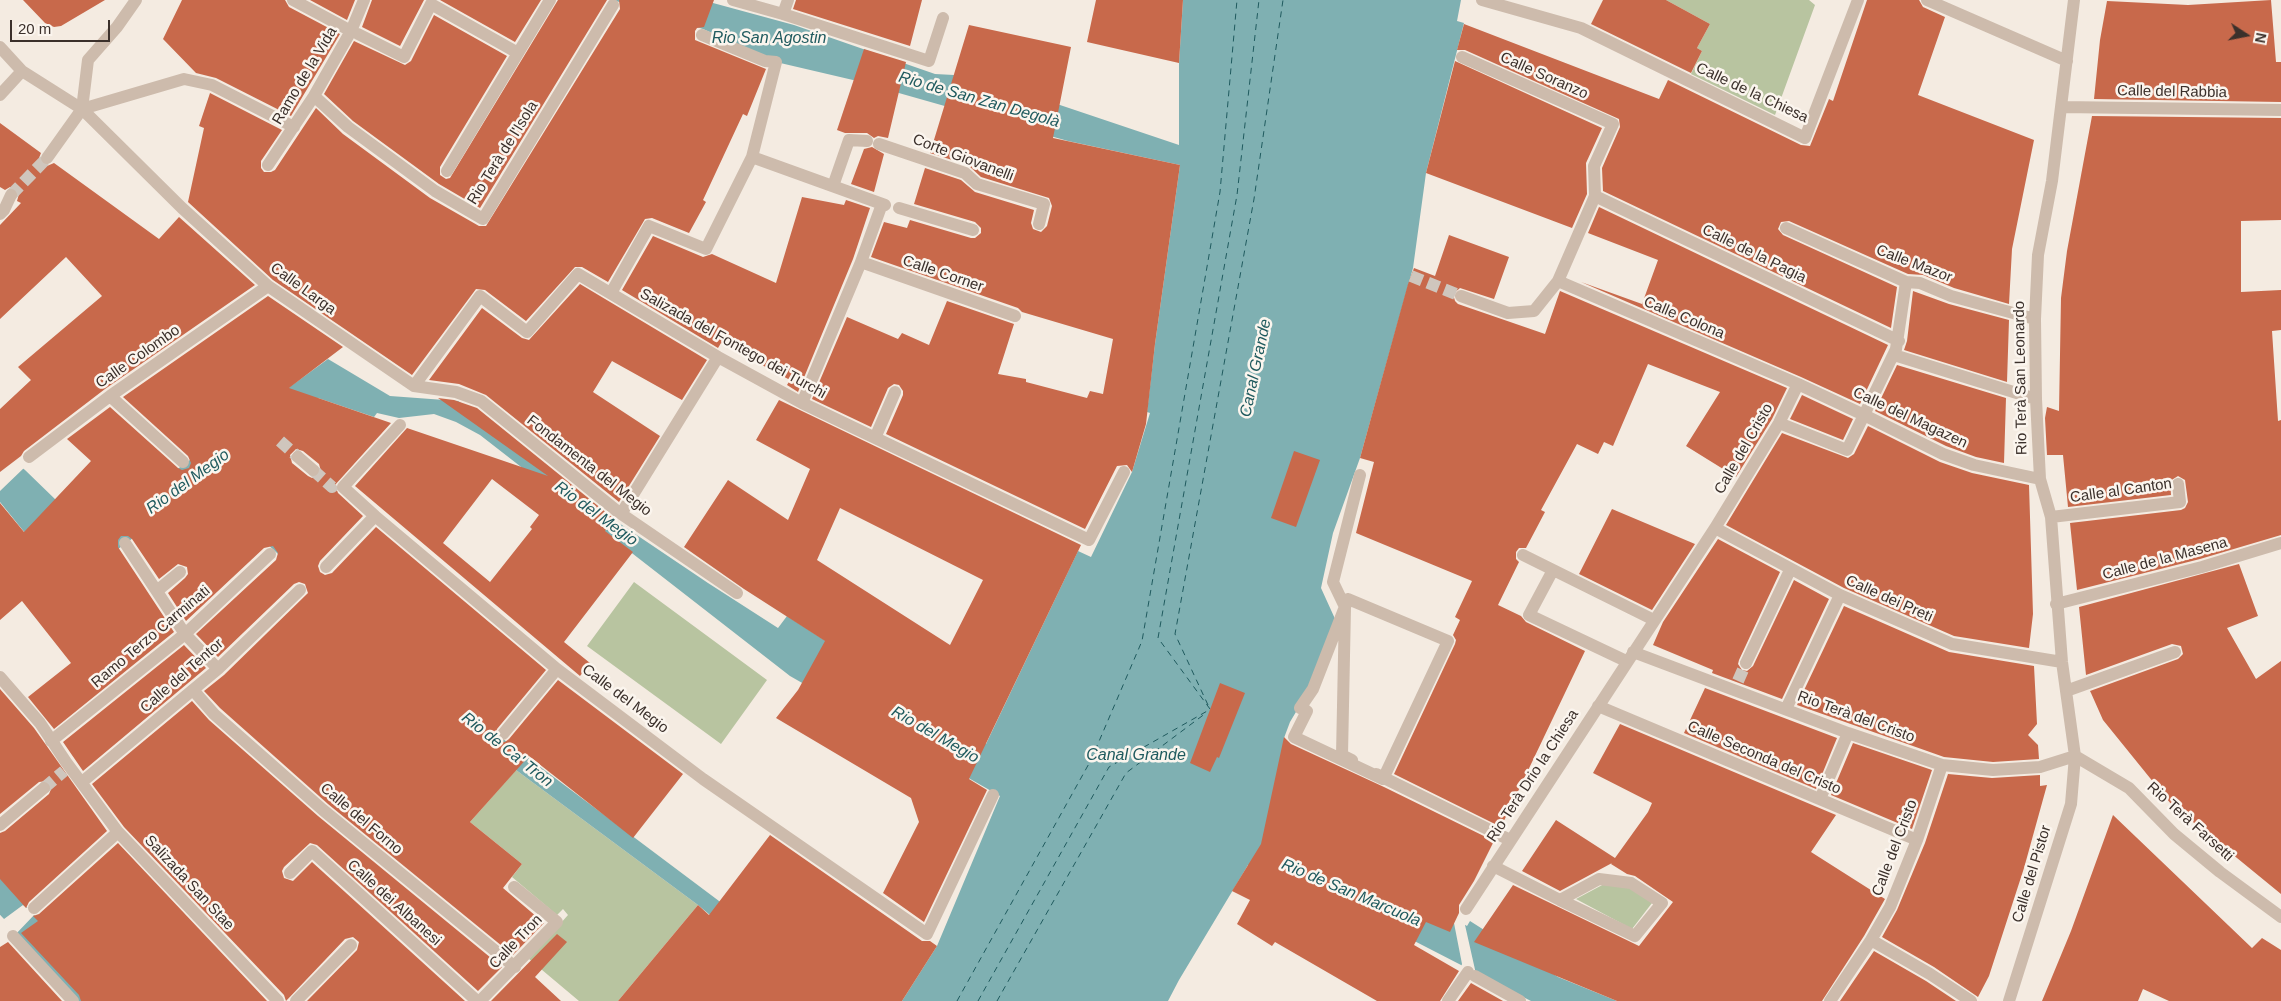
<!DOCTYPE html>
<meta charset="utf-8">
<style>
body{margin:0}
#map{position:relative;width:2281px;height:1001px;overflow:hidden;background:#f4ebe1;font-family:Helvetica,sans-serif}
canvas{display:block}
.north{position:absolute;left:2221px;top:10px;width:50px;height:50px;-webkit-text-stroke:4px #fbf5ee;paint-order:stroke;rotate:101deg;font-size:14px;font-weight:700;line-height:20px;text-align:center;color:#3b302b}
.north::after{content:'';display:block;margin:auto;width:18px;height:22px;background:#3b302b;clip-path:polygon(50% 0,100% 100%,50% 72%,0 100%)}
.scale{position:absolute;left:10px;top:20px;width:100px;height:22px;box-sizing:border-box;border:2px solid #3b302b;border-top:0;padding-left:6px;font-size:15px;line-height:18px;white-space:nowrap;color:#3b302b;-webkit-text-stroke:4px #fbf5ee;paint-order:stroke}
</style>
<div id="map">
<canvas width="2281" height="1001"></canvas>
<div class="north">N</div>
<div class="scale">20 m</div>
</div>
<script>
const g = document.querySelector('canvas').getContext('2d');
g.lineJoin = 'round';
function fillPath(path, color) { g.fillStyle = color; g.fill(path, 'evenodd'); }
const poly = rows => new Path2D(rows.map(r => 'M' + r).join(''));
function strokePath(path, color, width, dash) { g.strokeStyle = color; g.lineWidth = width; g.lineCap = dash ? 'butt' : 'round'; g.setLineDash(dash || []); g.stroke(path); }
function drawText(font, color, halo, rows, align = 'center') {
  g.font = font + ' Helvetica,sans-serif'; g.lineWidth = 5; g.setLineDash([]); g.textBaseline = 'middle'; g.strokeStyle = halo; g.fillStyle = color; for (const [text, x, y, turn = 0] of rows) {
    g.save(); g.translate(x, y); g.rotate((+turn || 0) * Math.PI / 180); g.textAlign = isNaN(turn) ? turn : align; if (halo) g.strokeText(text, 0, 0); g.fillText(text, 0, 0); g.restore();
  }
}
fillPath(poly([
 [1666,0,1809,0,1815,5,1775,115,1691,74,1702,51,1697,48,1710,24],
 [634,582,767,680,721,744,587,646],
 [516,770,698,905,618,1001,579,1001,529,959,568,915,563,909,557,915,512,877,522,864,470,822],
 [1606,883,1630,887,1652,903,1632,929,1576,899]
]), '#b8c4a0');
fillPath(poly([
 [613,0,702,0,794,25,935,74,954,75,1060,105,1179,145,1179,63,1183,0,1461,0,1457,21,1464,23,1426,173,1413,268,1360,458,1333,533,1321,588,1336,621,1312,685,1290,722,1284,738,1453,918,1467,926,1470,921,1558,977,1617,1001,1531,1001,1358,912,1248,865,1179,980,1168,1001,902,1001,937,946,1000,796,790,676,480,435,456,422,434,414,399,418,377,413,374,417,318,398,221,481,463,709,719,901,813,1001,698,905,516,770,301,580,277,553,207,489,156,521,68,586,0,502,0,450,25,470,90,533,328,359,390,396,458,401,513,438,607,515,708,583,778,628,787,616,986,744,1078,551,1091,557,1132,472,1150,413,1147,412,1155,344,1180,165,1068,141,853,80,776,62,703,29],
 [0,878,59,942,103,1001,78,1001,16,934,0,915]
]), '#7fb0b2');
fillPath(poly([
 [9,454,25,467,0,491,0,463],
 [23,905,27,908,29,906,36,913,14,936,0,919,0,915,4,919],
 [1454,916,1466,922,1465,925,1476,974,1461,967,1462,964,1453,918]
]), '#f4ebe1');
strokePath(poly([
 [1208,705,1175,634,1254,199,1283,0],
 [1210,709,1158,638,1237,195,1259,0],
 [957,1001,1091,760,1142,641,1220,192,1237,0],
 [978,1001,1109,767,1209,710],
 [997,1001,1126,773,1206,713]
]), '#1f5a5e', 1, [6, 5]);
fillPath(poly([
 [23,0,105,0,61,26,54,27,45,23],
 [182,0,285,0,289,7,340,34,291,116,216,78,196,73,163,39],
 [310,0,355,0,347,20],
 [372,0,424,0,400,46,362,27],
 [440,0,541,0,515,42],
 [558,0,607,0,480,208,439,184,353,121,324,94,354,41,405,65,411,61,434,15,507,56,440,167,440,175,446,179,450,178],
 [619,0,714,0,704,27,697,28,695,31,695,40,766,69,747,116,743,114,703,200,706,202,689,233,652,218,645,219,608,282,582,267,575,267,526,321,485,290,476,289,412,375,273,280,188,202,204,128,199,126,210,93,282,130,261,161,261,168,264,172,271,172,275,170,316,108,343,134,430,198,479,226,486,226,620,9],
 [796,0,922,0,910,46,793,9],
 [1096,0,1183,0,1179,63,1087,42],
 [1603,0,1666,0,1710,24,1697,48,1702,51,1691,73,1591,24],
 [1867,0,1919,0,1923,7,1945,17,1918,95,2034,140,2012,249,2009,304,1954,288,1923,275,1908,274,1789,221,1781,222,1778,229,1783,235,1897,287,1891,328,1603,191,1602,168,1620,127,1619,119,1465,50,1457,50,1464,24,1659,99,1668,80,1801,145,1810,146,1829,99,1833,101],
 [2271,0,2276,62,2281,62,2281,102,2094,99,2100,40,2107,1,2188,5],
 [969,25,1071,47,1053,138,1180,165,1155,344,1146,424,1132,472,1127,465,1117,466,1085,529,886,434,903,395,903,391,899,385,894,384,888,388,871,427,812,399,847,317,898,339,902,333,929,345,947,301,1014,324,998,374,1026,379,1026,382,1087,398,1090,391,1103,394,1113,339,1022,312,1018,308,871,257,884,222,907,228,910,220,971,238,975,238,981,233,981,228,975,222,914,204,925,168,961,180,975,192,1034,210,1031,223,1033,229,1041,232,1047,226,1052,206,1049,198,981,177,968,165,930,153],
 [864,49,906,62,888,138,878,136,874,138,867,133,845,133,837,130],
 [1455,61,1602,128,1586,163,1587,194,1572,228,1426,173],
 [2092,116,2281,118,2281,220,2241,221,2241,292,2281,290,2281,330,2272,331,2278,421,2281,420,2281,535,2200,559,2077,590,2070,523,2181,510,2185,508,2188,502,2185,480,2178,476,2170,481,2171,495,2068,507,2063,455,2047,455,2045,418,2047,407,2059,411,2061,298,2067,251],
 [0,123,41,153,39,158,42,164,47,166,54,163,159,239,179,217,255,285,105,389,24,451,21,456,0,472,0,409,31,380,18,367,102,296,66,257,0,319,0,225,21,203,17,201,19,194,15,188,10,187,5,190,0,187],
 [872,147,884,154,874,192,851,184,864,149],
 [802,197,844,205,846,200,870,208,853,259,798,392,787,385,790,380,721,343,718,348,622,290,653,236,703,257,712,254,776,283],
 [1599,207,1888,345,1860,404,1801,377,1581,282,1642,304,1658,260,1588,233],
 [1449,235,1509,257,1494,299,1460,288,1453,294,1455,301,1458,304,1545,334,1560,291,1787,388,1772,419,1736,477,1686,446,1720,392,1648,364,1613,446,1604,442,1598,454,1577,444,1541,510,1545,512,1526,548,1519,548,1516,552,1516,559,1519,562,1498,605,1521,616,1526,622,1585,651,1501,827,1394,774,1455,644,1456,640,1453,635,1460,620,1455,617,1472,581,1356,533,1374,462,1360,458,1408,284,1414,268,1435,276],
 [580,284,707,360,682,400,612,361,593,392,660,436,619,502,486,395,459,384,429,380,482,308,522,338,529,340],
 [1913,291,1949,304,2009,320,2007,382,1904,350,1907,341],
 [268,296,343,347,289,388,391,423,335,485,338,493,363,516,320,561,318,566,320,572,325,575,332,573,376,527,546,670,497,729,495,736,498,741,505,742,509,739,558,680,683,774,633,838,529,756,470,822,522,864,503,888,544,923,513,955,328,804,220,708,204,691,224,675,308,593,305,584,299,582,294,584,218,657,196,634,276,560,278,553,273,546,264,548,186,621,168,593,185,578,188,574,187,567,178,564,159,579,132,539,128,536,121,536,118,540,118,547,174,632,54,729,28,697,71,663,22,601,0,620,0,503,24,532,91,461,67,439,110,407,178,468,182,470,189,468,191,463,188,456,123,397],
 [296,449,303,451,319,464,321,471,319,476,312,478,308,476,292,463,290,455],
 [1897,365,2006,398,2004,463,1976,457,1946,446,1875,411],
 [1802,395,1853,419,1843,440,1790,419],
 [438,398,454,400,477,408,613,518,605,531,633,552,564,642,590,663,580,676,355,486,407,428,548,476],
 [492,479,539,515,530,527,532,529,490,582,443,543],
 [779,400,1081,545,969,779,987,790,924,922,883,893,919,822,911,798,776,718,798,690,825,641,744,589,684,547,728,480,788,520,810,469,756,440],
 [840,508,983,580,950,645,817,560],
 [1868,426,1940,462,1972,473,2029,485,2033,614,2029,648,1954,636,1844,588,1726,525,1782,433,1848,458,1854,454],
 [1294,451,1320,460,1296,527,1271,518],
 [1612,509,1695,544,1652,610,1579,574],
 [1718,539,1780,572,1739,660,1738,664,1742,670,1747,671,1753,666,1794,580,1829,599,1782,699,1712,673,1713,670,1653,645,1663,622],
 [2239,564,2258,616,2227,628,2256,679,2281,661,2281,894,2171,804,2103,720,2091,693,2090,691,2178,659,2183,654,2181,646,2172,644,2086,675,2079,607],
 [1844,606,1949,652,2034,666,2037,724,2028,735,2038,745,2039,759,1993,762,1944,757,1797,705],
 [184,645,206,668,83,771,63,742],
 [1220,683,1245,693,1219,758,1217,757,1210,772,1190,763],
 [1705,688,1837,738,1816,789,1684,733],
 [0,689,34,728,107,831,29,902,26,908,0,879,0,833,5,831,49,794,52,787,47,781,39,782,0,814],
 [192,701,209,720,318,816,502,967,478,991,317,845,310,843,284,867,282,871,284,878,293,881,312,862,465,1001,307,1001,357,950,359,942,353,937,345,939,286,1001,284,995,124,827,92,784],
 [1620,724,1836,815,1811,852,1885,899,1864,936,1822,1001,1617,1001,1474,942,1513,885,1639,946,1673,902,1635,876,1627,874,1611,864,1612,863,1560,891,1522,871,1556,820,1615,858,1648,812,1652,803,1593,773],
 [1284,737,1291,744,1384,787,1494,841,1474,881,1459,905,1459,913,1450,932,1426,922,1414,945,1459,971,1440,1001,1377,1001,1275,942,1272,946,1237,924,1250,900,1232,891,1261,844],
 [1853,743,1932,770,1912,829,1831,795],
 [1948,774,1992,778,2040,775,2040,786,2047,785,2024,868,1989,976,1978,997,1934,967,1882,937,1897,910,1925,843],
 [2113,815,2252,948,2262,938,2281,950,2281,1001,2169,1001,2143,989,2138,1001,2042,1001,2071,931],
 [770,835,922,941,930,941,937,946,902,1001,618,1001,698,905,709,915],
 [118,843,267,1001,81,1001,79,995,21,933,38,921,33,916,39,914],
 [557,934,567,942,535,977,561,1001,491,1001],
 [8,942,62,1001,0,1001,0,947],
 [1874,951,1926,981,1956,1001,1840,1001],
 [1471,983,1503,1001,1458,1001]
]), '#c8694b');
strokePath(poly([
 [11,195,47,158],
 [1411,276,1461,296],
 [280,441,298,457],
 [313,470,332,487,335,484],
 [1738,681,1746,663],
 [44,788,64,771]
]), '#cfc6bd', 12, [12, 6]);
strokePath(poly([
 [293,0,351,31],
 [733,0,783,14,929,61,943,18],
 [1482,0,1581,28,1805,138,1858,0],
 [1927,0,2067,61],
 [783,14,788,0],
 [358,34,404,57,431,4,518,53],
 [0,47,22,71,82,109,182,208,268,286,414,386,456,392,481,401,617,511,737,593],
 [0,95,22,71],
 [314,96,348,127,435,191,483,219,613,5],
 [2062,107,2281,110],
 [82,109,184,79,212,85,294,127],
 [879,144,965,173,977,184,1044,204,1039,224],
 [752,157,885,205],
 [47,158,82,109,88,60,117,27,136,0],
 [268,165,314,96,351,31,364,0],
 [447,171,550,0],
 [833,186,849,140,867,141],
 [1595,196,1899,341],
 [899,208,973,230],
 [0,214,4,210,11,195],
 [1786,228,1906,282,1920,283,1951,296,2035,319],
 [861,262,1015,316],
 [1558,281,1798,384,1864,415,1943,454,1974,465,2040,479],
 [611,293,649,226,706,249,752,157,776,62,765,61,702,35],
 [1461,296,1508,313,1534,311,1558,281,1595,196,1594,166,1613,124,1462,57],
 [1894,355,2036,399],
 [414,386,480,296,527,332,578,274,718,357,802,403,1089,540,1124,472],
 [110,396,183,462],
 [802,403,861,262,882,204],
 [1779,423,1847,450,1896,349,1906,282],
 [400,425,343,487,375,516,557,669,703,779,927,934,993,795],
 [875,438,895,392],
 [29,457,110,396,268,286],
 [298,457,313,470],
 [621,514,718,357],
 [2051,517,2180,502,2178,484],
 [1715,528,1840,595,1952,644,2062,662],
 [125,543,185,634,218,669],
 [1523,555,1654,620],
 [326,567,375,516],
 [1553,570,1529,615,1626,661],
 [158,590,180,572],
 [1348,599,1448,641,1383,779,1294,737,1307,711,1300,708,1313,689,1348,599],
 [2056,604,2202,567,2281,543],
 [1633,652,1848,733,1942,765,1993,770,2040,767,2075,756],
 [1746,663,1790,570],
 [0,677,40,723,66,762,118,832,278,1001],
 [193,690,214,714,323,810,515,967],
 [2066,691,2175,652],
 [1598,706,1917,840],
 [1786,709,1840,595],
 [503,734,557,669],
 [51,741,185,634,270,554],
 [2075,756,2129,788,2174,834,2220,872,2281,917],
 [1352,760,1342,755,1345,607,1333,582,1360,475],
 [1376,774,1510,840],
 [82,782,218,669,300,590],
 [1820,799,1848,733],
 [0,825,44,788],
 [1493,866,1560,900,1599,879,1631,883,1662,903,1635,936,1560,900],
 [290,873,312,851,477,1001],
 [34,908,118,832],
 [1466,909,1715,528,1779,423,1798,384],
 [13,936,73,1001],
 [1871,940,1890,907,1917,840,1942,765],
 [1475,976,1520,1001],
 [296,1001,351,945],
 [480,1001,557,922,514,887],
 [1448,1001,1468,972],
 [1830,1001,1871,940,1930,974,1971,1001],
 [2009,1001,2071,804,2075,756,2062,662,2051,517,2040,479,2036,399,2035,319,2038,255,2052,181,2074,0]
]), '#cdbbac', 12);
drawText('15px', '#3b302b', '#fbf5ee', [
 ["Ramo de la Vida",305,76,-59],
 ["Calle Soranzo",1544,76,24],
 ["Calle del Rabbia",2172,92,1],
 ["Calle de la Chiesa",1752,93,25],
 ["Rio Terà de l'Isola",503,153,-58],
 ["Corte Giovanelli",963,158,21],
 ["Calle de la Pagia",1754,254,26],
 ["Calle Mazor",1914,264,21],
 ["Calle Corner",943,274,19],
 ["Calle Larga",303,289,36],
 ["Calle Colona",1684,318,23],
 ["Salizada del Fontego dei Turchi",733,344,29],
 ["Calle Colombo",138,357,-35],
 ["Rio Terà San Leonardo",2021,378,-91],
 ["Calle del Magazen",1910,418,25],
 ["Calle del Cristo",1744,449,-60],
 ["Fondamenta del Megio",589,466,38],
 ["Calle al Canton",2121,491,-8],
 ["Calle de la Masena",2165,559,-15],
 ["Calle dei Preti",1889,599,24],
 ["Ramo Terzo Carminati",151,637,-40],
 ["Calle del Tentor",182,676,-41],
 ["Calle del Megio",625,699,37],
 ["Rio Terà del Cristo",1856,717,20],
 ["Calle Seconda del Cristo",1764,758,23],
 ["Rio Terà Drio la Chiesa",1533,776,-57],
 ["Calle del Forno",361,819,40],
 ["Rio Terà Farsetti",2190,822,42],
 ["Calle del Cristo",1895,848,-69],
 ["Calle del Pistor",2032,874,-73],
 ["Salizada San Stae",189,883,47],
 ["Calle dei Albanesi",394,903,42],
 ["Calle Tron",516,942,-46]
]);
drawText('italic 16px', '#1f5a5e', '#fbf5ee', [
 ["Rio San Agostin",769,39],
 ["Rio de San Zan Degolà",979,100,16],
 ["Canal Grande",1256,368,-78],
 ["Rio del Megio",188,482,-36],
 ["Rio del Megio",596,514,36],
 ["Rio del Megio",935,735,30],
 ["Rio de Ca' Tron",507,750,38],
 ["Canal Grande",1136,756],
 ["Rio de San Marcuola",1351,893,23]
]);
</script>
